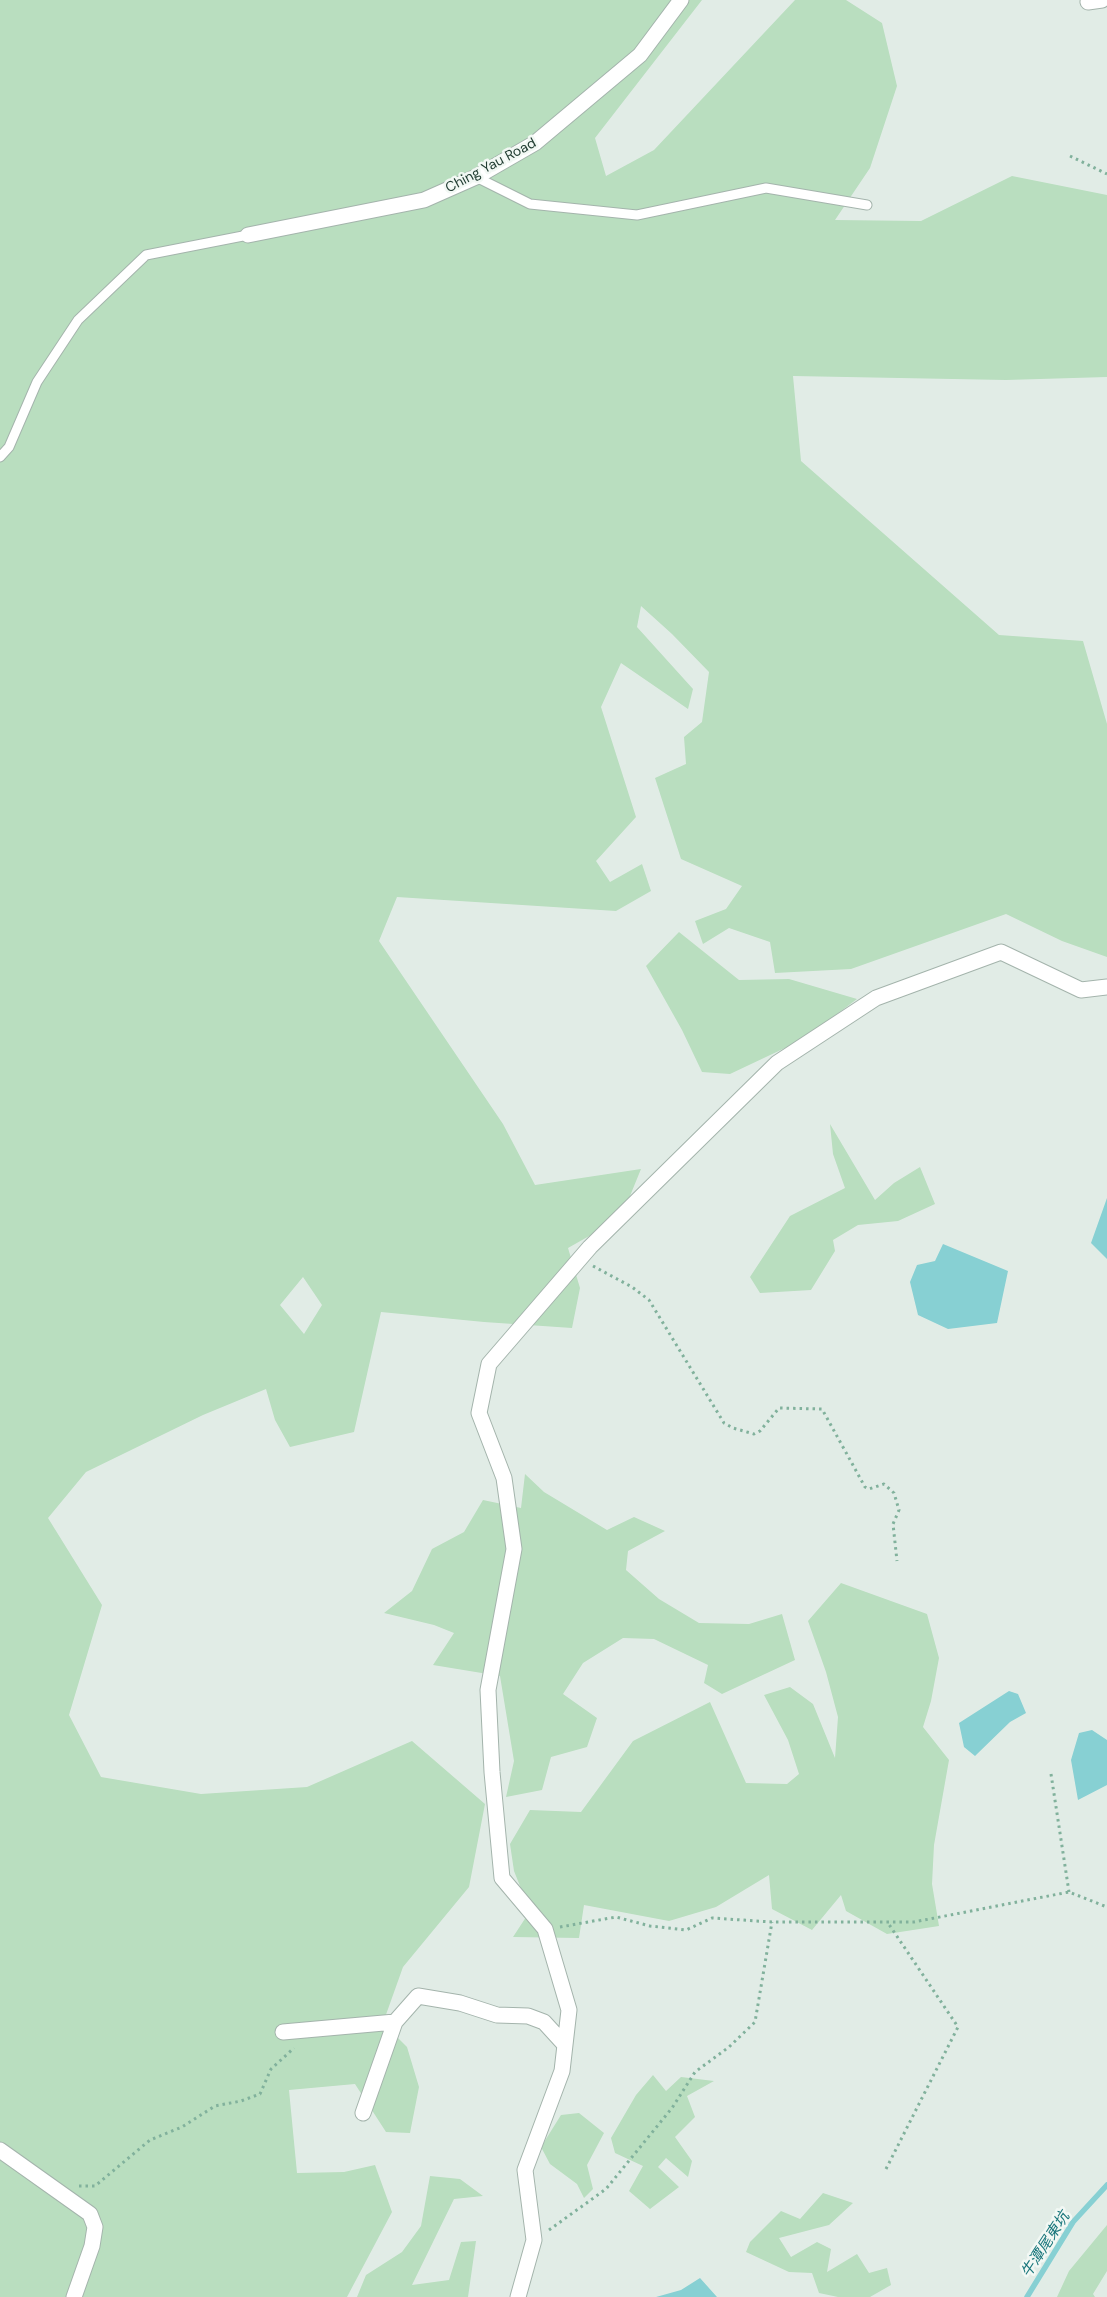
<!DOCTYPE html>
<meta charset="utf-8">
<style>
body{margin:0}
canvas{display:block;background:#e1ece6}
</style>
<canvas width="1107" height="2297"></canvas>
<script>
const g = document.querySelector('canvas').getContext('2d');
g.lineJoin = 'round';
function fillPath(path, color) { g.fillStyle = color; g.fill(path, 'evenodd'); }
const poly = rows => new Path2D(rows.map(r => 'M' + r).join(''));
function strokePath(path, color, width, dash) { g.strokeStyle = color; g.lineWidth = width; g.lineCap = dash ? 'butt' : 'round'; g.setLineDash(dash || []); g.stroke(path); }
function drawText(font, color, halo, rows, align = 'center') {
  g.font = font + ' "DM Sans","Noto Sans TC",sans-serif'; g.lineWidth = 5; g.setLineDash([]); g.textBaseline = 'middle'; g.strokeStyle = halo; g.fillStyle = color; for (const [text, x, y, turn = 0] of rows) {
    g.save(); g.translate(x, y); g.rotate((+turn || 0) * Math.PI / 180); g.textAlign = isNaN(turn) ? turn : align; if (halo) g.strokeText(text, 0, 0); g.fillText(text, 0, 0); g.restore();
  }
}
fillPath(poly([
 [0,0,702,0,595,138,606,176,654,150,795,0,846,0,882,23,897,86,870,168,835,220,921,221,1012,176,1107,195,1107,377,1006,380,793,376,801,461,999,635,1083,641,1107,724,1107,957,1062,941,1006,914,851,969,775,973,770,942,729,928,703,944,695,921,726,909,742,886,681,859,655,778,686,764,684,737,702,722,709,672,672,634,641,606,637,627,693,689,688,709,621,663,601,707,636,817,596,861,610,882,642,864,651,891,616,911,397,897,379,941,503,1124,535,1185,641,1169,621,1218,568,1248,580,1288,572,1328,484,1322,381,1312,354,1432,290,1447,275,1420,266,1389,203,1415,86,1472,48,1518,102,1605,69,1715,101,1777,201,1794,307,1787,412,1741,485,1804,469,1887,403,1967,383,2023,407,2047,419,2087,410,2133,386,2132,355,2084,289,2090,297,2173,344,2172,375,2165,392,2212,347,2297,0,2297],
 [303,1277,322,1305,304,1334,280,1305],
 [679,932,739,980,789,979,857,999,804,1039,730,1074,702,1072,682,1030,646,966],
 [830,1124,875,1200,894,1183,920,1167,935,1204,898,1221,858,1225,833,1240,835,1251,811,1290,760,1293,750,1277,790,1216,845,1188,833,1154],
 [525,1474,544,1492,607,1530,634,1517,665,1531,628,1551,626,1570,659,1599,699,1623,749,1624,782,1614,795,1660,722,1694,704,1683,708,1665,654,1639,623,1638,583,1663,563,1694,597,1718,587,1747,551,1757,542,1790,506,1797,514,1761,500,1676,433,1665,454,1633,434,1625,384,1613,412,1591,432,1549,464,1532,483,1500,521,1508],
 [841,1583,927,1614,939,1658,931,1701,923,1727,949,1760,934,1845,932,1884,939,1926,887,1934,846,1911,841,1895,812,1930,772,1909,769,1875,716,1907,669,1921,584,1905,579,1938,513,1937,530,1911,514,1871,510,1844,530,1810,581,1812,633,1741,710,1702,746,1783,787,1784,799,1774,788,1740,764,1695,790,1687,813,1704,835,1758,838,1717,826,1672,808,1621],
 [653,2075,666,2091,681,2077,714,2081,687,2096,695,2117,675,2137,692,2161,688,2177,666,2158,658,2167,679,2187,650,2209,629,2191,643,2166,615,2153,611,2138,636,2095],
 [579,2113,604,2133,587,2165,593,2189,584,2198,577,2184,550,2164,541,2147,561,2115],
 [430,2176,460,2179,483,2196,454,2199,412,2285,449,2280,461,2242,476,2241,468,2297,357,2297,366,2275,402,2252,421,2226],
 [823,2193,853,2203,829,2225,779,2238,791,2257,817,2242,831,2249,827,2272,857,2254,869,2273,887,2268,891,2285,870,2297,838,2297,819,2293,812,2273,789,2272,746,2252,750,2242,781,2211,800,2219],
 [1107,2225,1107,2271,1093,2294,1095,2297,1057,2297,1069,2271]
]), '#b9debf');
fillPath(poly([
 [1107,1198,1107,1259,1091,1243],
 [943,1244,1008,1271,997,1323,948,1329,918,1315,910,1282,917,1265,935,1261],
 [1009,1691,1018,1694,1026,1713,1010,1722,975,1756,964,1747,959,1723],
 [1092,1730,1107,1740,1107,1785,1078,1800,1071,1760,1079,1733],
 [700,2278,717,2297,656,2297,681,2290]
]), '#87d0d3');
strokePath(poly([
 [1027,2297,1073,2222,1107,2185]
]), '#87d0d3', 5.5);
const lane = poly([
 [476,177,530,204,637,215,766,188,867,205],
 [0,457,9,447,37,382,78,320,146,255,248,235]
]);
const street = poly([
 [1088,2,1102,0],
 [248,235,424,200,476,177,535,143,640,55,681,0],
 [283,2032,395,2022],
 [363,2113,395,2022,418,1996,460,2003,497,2015,528,2016,544,2022,565,2045],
 [0,2150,90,2214,95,2227,92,2246,74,2297],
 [518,2297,534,2240,525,2170,562,2071,569,2010,545,1929,502,1878,492,1772,488,1690,514,1549,504,1478,479,1413,489,1364,590,1247,777,1063,876,998,1001,952,1081,990,1107,987]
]);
strokePath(lane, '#a4b4ac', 11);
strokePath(street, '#a4b4ac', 17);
strokePath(poly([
 [1070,156,1107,174],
 [593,1266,632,1287,649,1300,724,1423,733,1428,754,1434,760,1431,779,1408,822,1409,865,1487,869,1489,884,1484,894,1493,899,1510,893,1524,897,1561],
 [1051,1774,1069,1892],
 [560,1927,616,1917,650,1926,686,1930,712,1918,772,1922,914,1922,1069,1892,1107,1907],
 [886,2169,958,2027,888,1923],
 [79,2186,95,2186,150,2140,182,2127,215,2106,241,2101,260,2094,271,2069,294,2048],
 [549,2230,606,2189,672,2108,695,2072,729,2047,755,2022,772,1922]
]), '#81b19c', 3, [2.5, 4]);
strokePath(lane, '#fff', 9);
strokePath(street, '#fff', 15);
drawText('14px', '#213d32', '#f2f8f4', [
 ["Ching Yau Road",491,166,-28]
]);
drawText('italic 15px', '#19767b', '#f2f8f4', [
 ["牛潭尾東坑",1046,2245,-57]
]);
</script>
